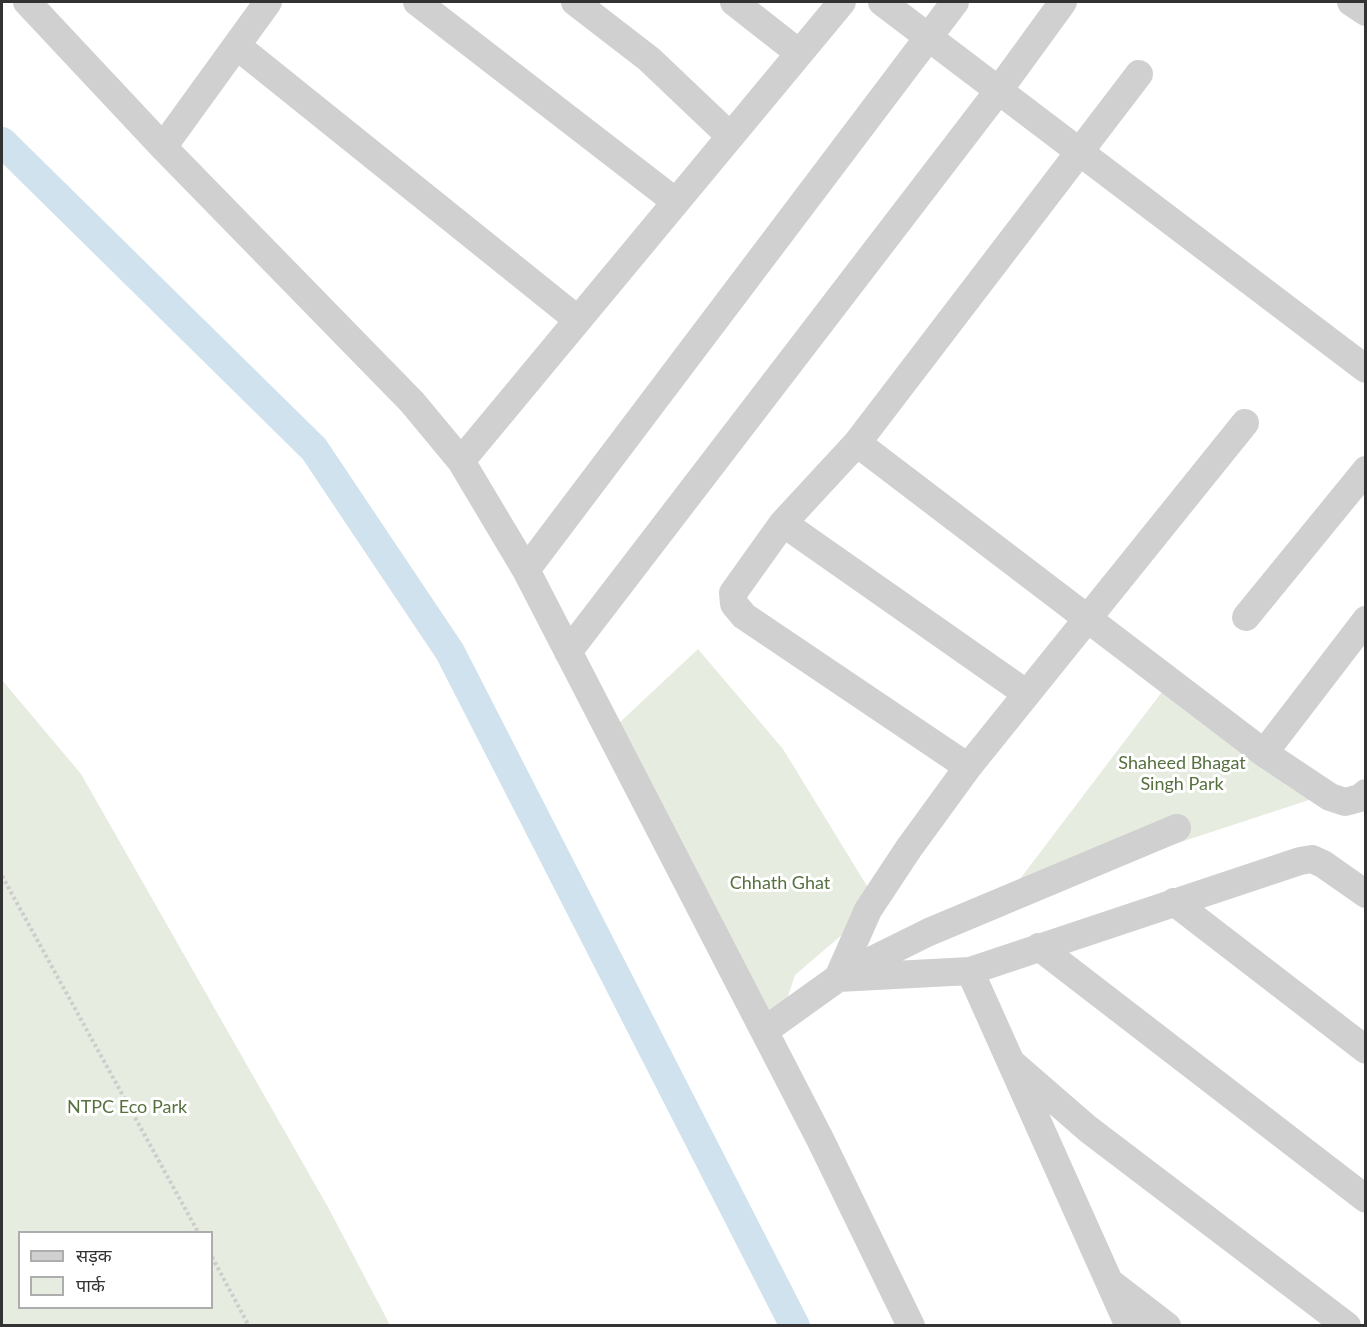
<!DOCTYPE html>
<meta charset="utf-8">
<style>
body{margin:0}
#map{position:relative;width:1367px;height:1327px;overflow:hidden;background:#fff;font-family:Lato,"Noto Sans Devanagari",sans-serif}
canvas{display:block}
.frame{position:absolute;inset:0;border:3px solid #333;pointer-events:none}
.legend{position:absolute;left:18px;top:1231px;width:195px;height:78px;box-sizing:border-box;background:#fff;border:2px solid #adadad;margin:0;padding:8px 10px;list-style:none;font-size:18px;color:#333}
.legend li{display:flex;align-items:center;gap:12px;height:30px}
.legend b{width:30px;border:2px solid #adadad}
</style>
<div id="map">
<canvas width="1367" height="1327"></canvas>
<div class="frame"></div>
<ul class="legend">
<li><b style="height:8px;background:#d0d0d0"></b>सड़क</li>
<li><b style="height:16px;background:#e6ecdf"></b>पार्क</li>
</ul>
</div>
<script>
const g = document.querySelector('canvas').getContext('2d');
g.lineJoin = 'round';
function fillPath(path, color) { g.fillStyle = color; g.fill(path, 'evenodd'); }
const poly = rows => new Path2D(rows.map(r => 'M' + r).join(''));
function strokePath(path, color, width, dash) { g.strokeStyle = color; g.lineWidth = width; g.lineCap = dash ? 'butt' : 'round'; g.setLineDash(dash || []); g.stroke(path); }
function drawText(font, color, halo, rows, align = 'center') {
  g.font = font + ' Lato,sans-serif'; g.lineWidth = 6; g.setLineDash([]); g.textBaseline = 'middle'; g.strokeStyle = halo; g.fillStyle = color; for (const [text, x, y, turn = 0] of rows) {
    g.save(); g.translate(x, y); g.rotate((+turn || 0) * Math.PI / 180); g.textAlign = isNaN(turn) ? turn : align; if (halo) g.strokeText(text, 0, 0); g.fillText(text, 0, 0); g.restore();
  }
}
fillPath(poly([
 [698,649,783,749,878,904,795,975,777,1030,617,725],
 [2,680,81,774,329,1209,390,1325,2,1325],
 [20,1232,212,1232,212,1308,20,1308],
 [1171,680,1312,799,1004,900]
]), '#e6ecdf');
strokePath(poly([
 [2,142,314,449,450,652,795,1326]
]), '#cfe2ee', 30);
strokePath(poly([
 [2,876,198,1232],
 [212,1257,249,1326]
]), '#cdcdcd', 4, [3, 3]);
strokePath(poly([
 [27,2,163,147,412,402,461,461,526,570,820,1139,911,1326],
 [417,2,676,202],
 [575,2,649,59,730,136],
 [734,2,799,53],
 [882,2,1366,369],
 [1351,2,1366,12],
 [237,46,578,320],
 [163,147,268,2],
 [857,443,1264,753,1330,797,1345,802,1360,798,1366,793],
 [461,461,842,2],
 [783,523,1027,694],
 [526,570,955,2],
 [1246,617,1366,470],
 [568,652,999,90,1063,2],
 [1264,753,1366,620],
 [968,767,744,616,734,604,733,593,783,523,857,443,1139,74],
 [1174,902,1366,1050],
 [1039,947,1366,1199],
 [850,971,929,932,1177,828],
 [970,971,1129,1326],
 [838,978,868,910,909,848,968,767,1245,423],
 [764,1031,838,978,970,971,1300,861,1312,859,1323,864,1366,894],
 [1012,1063,1088,1129,1347,1326],
 [1111,1283,1167,1326]
]), '#d0d0d0', 28);
drawText('18px', '#56703f', '#fff', [
 ["Shaheed Bhagat",1182,763],
 ["Singh Park",1182,784],
 ["Chhath Ghat",780,883],
 ["NTPC Eco Park",127,1107]
]);
</script>
